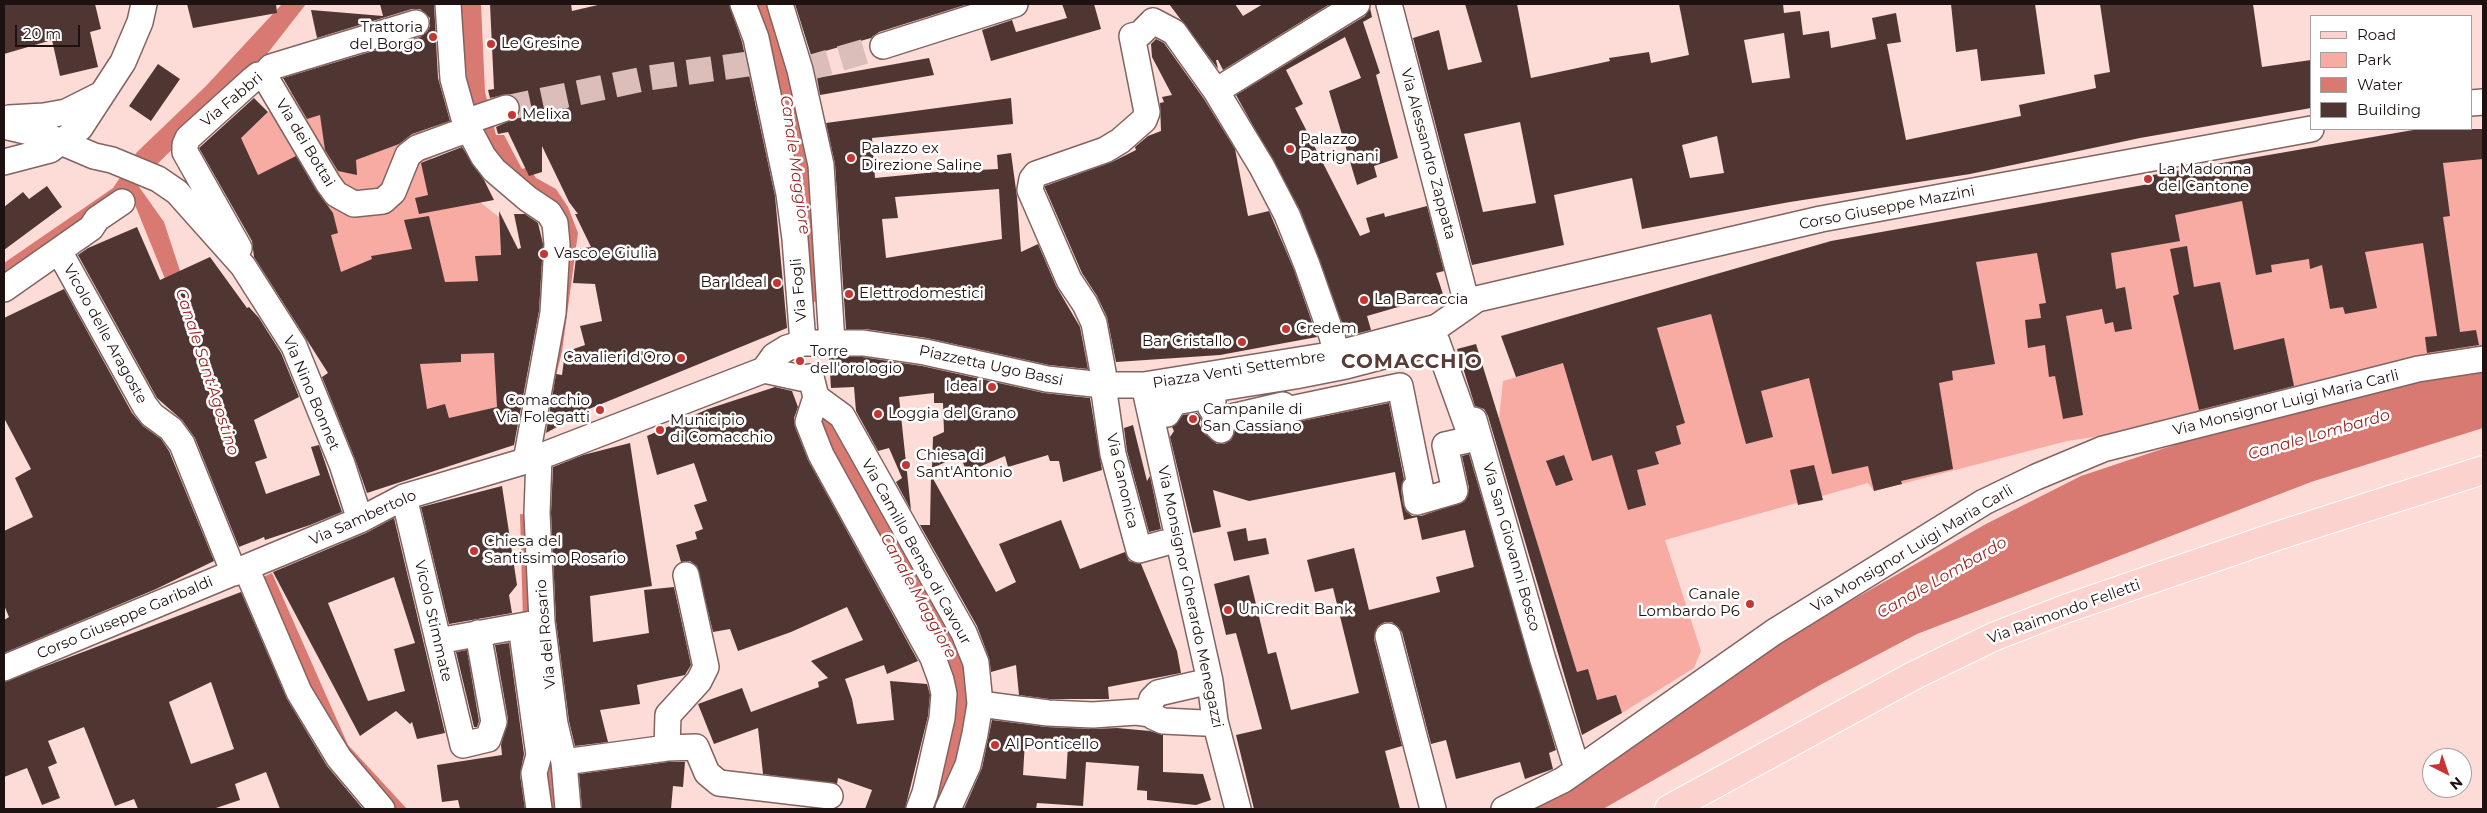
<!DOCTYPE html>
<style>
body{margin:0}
#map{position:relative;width:2487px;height:813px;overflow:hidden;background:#fddbd7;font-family:Montserrat,sans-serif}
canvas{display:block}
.frame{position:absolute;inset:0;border:5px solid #1d1211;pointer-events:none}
.legend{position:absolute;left:2310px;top:15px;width:162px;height:115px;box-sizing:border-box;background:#fff;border:1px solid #a5a0a0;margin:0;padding:6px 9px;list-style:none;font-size:15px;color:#1d1211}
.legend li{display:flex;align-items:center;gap:10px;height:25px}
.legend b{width:25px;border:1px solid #a5a0a0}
.north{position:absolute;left:2422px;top:748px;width:50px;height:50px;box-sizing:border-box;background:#fff;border:1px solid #a5a0a0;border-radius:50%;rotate:139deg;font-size:14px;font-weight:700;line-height:20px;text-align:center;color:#1d1211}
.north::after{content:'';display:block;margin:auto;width:18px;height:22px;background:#c53632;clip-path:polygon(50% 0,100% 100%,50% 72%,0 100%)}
.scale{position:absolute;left:15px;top:25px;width:65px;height:22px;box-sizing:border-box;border:2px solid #1d1211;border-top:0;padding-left:6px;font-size:15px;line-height:18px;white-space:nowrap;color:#1d1211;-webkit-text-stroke:4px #fff;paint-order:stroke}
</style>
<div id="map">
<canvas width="2487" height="813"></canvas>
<div class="frame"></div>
<ul class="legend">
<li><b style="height:6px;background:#fbd2cd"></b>Road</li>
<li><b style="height:14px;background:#f8aba2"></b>Park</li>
<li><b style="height:14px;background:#d87a71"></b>Water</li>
<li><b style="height:14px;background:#503633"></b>Building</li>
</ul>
<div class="north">N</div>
<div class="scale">20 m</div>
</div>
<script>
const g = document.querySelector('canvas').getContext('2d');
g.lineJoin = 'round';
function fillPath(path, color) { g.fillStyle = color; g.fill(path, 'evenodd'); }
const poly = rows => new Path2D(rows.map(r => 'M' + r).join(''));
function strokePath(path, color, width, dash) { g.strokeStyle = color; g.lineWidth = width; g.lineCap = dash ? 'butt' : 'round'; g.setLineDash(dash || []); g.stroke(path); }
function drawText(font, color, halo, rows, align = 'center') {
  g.font = font + ' Montserrat,sans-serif'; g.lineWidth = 5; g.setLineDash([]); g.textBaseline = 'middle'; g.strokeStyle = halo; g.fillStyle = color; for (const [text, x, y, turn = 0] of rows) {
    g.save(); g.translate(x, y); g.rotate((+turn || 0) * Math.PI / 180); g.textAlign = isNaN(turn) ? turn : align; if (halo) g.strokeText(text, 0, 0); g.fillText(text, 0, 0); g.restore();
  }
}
fillPath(poly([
 [390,52,432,159,439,170,499,217,504,323,497,407,385,436,233,145,289,93,313,77],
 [2483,148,2483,348,2201,421,2067,441,1874,491,1868,483,1665,540,1701,651,1694,668,1622,713,1597,700,1577,672,1499,419,1503,381,1554,366,1564,354,1729,309,2292,187]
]), '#f8aba2');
fillPath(poly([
 [282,4,306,4,260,63,137,184,164,222,198,326,262,538,253,542,236,479,172,296,133,200,4,277,4,263,113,188,137,152,206,86],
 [460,4,481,4,485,92,496,135,504,135,522,169,529,167,536,178,556,189,568,207,578,233,562,352,541,435,562,250,504,167,480,127,467,80],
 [746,4,772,4,804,108,821,301,805,303],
 [2483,371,2483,428,2311,482,1917,634,1820,685,1603,809,1524,809,1810,624,1986,524,2081,476,2213,432,2372,391],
 [830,417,963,652,971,711,942,809,922,809,949,703,816,421],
 [520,514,530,515,563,809,550,809,523,621],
 [272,573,348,745,407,809,391,809,335,742,261,578]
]), '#d87a71');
fillPath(poly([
 [4,4,95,4,101,29,90,32,98,67,60,76,52,40,4,54],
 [187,4,276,4,277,13,193,28],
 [380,4,434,4,438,78,450,121,412,134,399,144,356,160,357,175,338,171,325,150,320,115,307,119,283,78,420,37,427,32,430,26,430,18,420,9,412,9,317,38,311,10,383,16],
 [490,4,571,4,572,11,602,4,729,4,742,42,775,196,787,328,589,409,546,433,556,374,562,375,565,352,585,345,580,326,602,321,595,284,573,283,577,249,591,247,575,214,578,214,569,202,542,146,542,172,529,176,508,132,498,134,496,127,516,118,520,110,516,98,509,94,490,98,488,90,494,89],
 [795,4,968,4,879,32,871,38,811,55],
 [1062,4,1094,4,1101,29,991,61,982,30,1012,20,1016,32,1067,18],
 [1169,4,1235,4,1243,16,1263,4,1330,4,1223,70,1218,60,1216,60,1218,69],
 [1465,4,1517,4,1531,78,1610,61,1609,58,1649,52,1651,63,1689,55,1679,4,1783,4,1784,13,1800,11,1803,35,1829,31,1831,48,1876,39,1872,18,1896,13,1901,42,1887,44,1906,140,2021,116,2019,105,2096,88,2094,75,2110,72,2100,4,2253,4,2262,67,2311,60,2311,108,2140,138,1970,174,1790,202,1642,229,1632,178,1554,195,1564,245,1472,265,1413,38,1439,30,1448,70,1482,62],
 [1784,33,1790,78,1752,83,1744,40],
 [1520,122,1536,203,1483,212,1464,134],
 [1717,136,1724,173,1690,178,1682,145],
 [1951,4,2035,4,2045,74,1981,81,1977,49,1956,52],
 [1370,8,1372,17,1363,22,1380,73,1376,75,1398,158,1374,166,1377,177,1357,185,1329,91,1361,78,1345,37,1286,70,1303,104,1295,108,1360,236,1370,232,1366,218,1384,213,1385,217,1427,206,1444,271,1436,273,1443,294,1367,316,1371,330,1347,336,1300,210,1236,95,1365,16],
 [1156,39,1164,43,1204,99,1235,149,1248,216,1269,211,1294,270,1317,337,1220,355,1116,362,1107,317,1097,296,1082,273,1045,188,1045,186,1112,162,1136,150,1135,147,1148,136,1161,131,1160,103,1164,102,1162,97,1172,95,1152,57,1151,44],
 [929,58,934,75,820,95,817,78],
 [158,64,180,79,151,121,129,106],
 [254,98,268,112,241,138,258,175,296,156,316,190,333,213,338,233,331,235,341,272,372,259,371,256,412,249,404,220,429,216,445,282,478,281,475,256,501,255,499,211,518,249,521,248,514,214,525,214,538,223,543,244,539,311,514,445,367,493,355,459,322,377,328,373,254,257,252,241,199,148],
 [494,353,497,407,449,418,445,404,427,409,420,364,461,362,461,354],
 [1011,98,1013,124,872,138,875,178,978,168,978,170,998,169,997,155,1011,153,1017,197,1021,252,1038,244,1056,286,1080,327,1088,369,1049,365,927,338,865,329,846,329,835,164,826,123],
 [999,189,1002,239,886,258,882,219,898,218,895,197],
 [2419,129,2483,129,2483,159,2443,163,2450,216,2443,217,2460,332,2476,330,2479,345,2427,353,2425,337,2437,336,2423,243,2365,252,2377,308,2345,314,2343,307,2330,309,2322,265,2310,269,2309,259,2271,265,2272,272,2256,275,2242,201,2175,215,2180,241,2111,253,2116,289,2125,287,2132,329,2115,332,2113,322,2105,324,2102,309,2066,316,2083,415,2063,419,2055,376,2049,377,2045,345,2028,348,2025,320,2041,318,2039,304,2046,303,2037,253,1976,262,1995,364,1952,371,1953,380,1939,383,1953,469,1901,481,1902,484,1874,491,1868,466,1832,474,1809,378,1761,391,1773,437,1746,444,1711,314,1657,328,1685,423,1676,426,1681,444,1655,452,1659,464,1637,470,1646,505,1628,510,1612,455,1592,461,1563,363,1516,377,1501,336,1831,241,2149,184,2147,176],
 [462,147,484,180,494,200,419,214,415,198,428,195,421,163],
 [47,186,62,207,4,250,4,207,23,192,29,199],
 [137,227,160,280,210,257,247,308,249,307,259,318,281,353,299,397,254,420,267,458,255,462,266,494,320,475,311,447,319,445,342,512,310,525,265,540,264,537,239,547,195,438,182,420,157,398,78,255,88,248],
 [2187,246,2194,287,2220,282,2234,350,2284,338,2294,386,2199,410,2173,296,2179,294,2170,249],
 [64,289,132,413,143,426,161,439,169,451,214,561,156,589,4,653,4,620,9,617,4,605,4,531,33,517,15,478,31,469,4,418,4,318],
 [1476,344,1577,672,1588,669,1597,700,1616,695,1622,713,1582,735,1488,416,1484,409,1475,406,1457,349],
 [829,357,862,357,922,366,1044,393,1090,398,1102,470,1063,482,1059,461,1050,461,1048,455,1008,467,1005,456,967,472,960,456,932,468,933,437,944,432,943,403,934,403,934,393,899,397,911,510,896,482,902,478,889,448,878,451,856,411,854,387,831,388],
 [775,387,792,391,798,407,794,418,795,427,808,460,918,661,887,674,884,665,845,679,852,699,857,724,894,720,890,681,927,684,930,695,928,716,905,809,865,809,872,790,838,778,837,784,763,774,758,728,714,744,698,704,742,688,751,712,819,687,818,682,828,678,811,661,863,640,847,607,791,632,738,651,730,629,713,632,697,566,690,561,681,562,676,545,697,539,695,532,703,529,694,505,707,501,694,463,657,475,647,436,708,409],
 [1389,403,1404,479,1401,489,1403,504,1406,511,1412,516,1421,516,1465,501,1469,488,1462,456,1469,454,1556,750,1549,753,1553,769,1525,779,1520,762,1456,779,1446,740,1431,744,1402,632,1392,622,1385,622,1378,626,1374,639,1402,746,1385,751,1400,809,1254,809,1236,735,1262,729,1236,633,1226,635,1214,584,1249,575,1268,654,1276,652,1291,710,1359,693,1333,588,1315,592,1307,560,1354,548,1369,610,1440,592,1436,577,1474,567,1465,530,1422,540,1417,517,1404,520,1395,472,1249,501,1213,490,1221,527,1193,533,1170,437,1174,431,1172,427,1183,415,1197,413,1201,418,1199,424,1205,434,1217,444,1224,444,1231,440,1235,431,1274,422,1279,426,1287,427,1297,422],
 [1133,425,1147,481,1150,476,1161,529,1149,532,1127,451,1124,428],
 [630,443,652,586,590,596,593,642,649,633,644,590,674,587,691,665,685,675,637,685,640,704,600,710,608,742,575,746,569,721,556,621,551,513,553,467,583,455],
 [1564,455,1573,480,1556,486,1546,461],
 [1814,465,1823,500,1798,505,1790,470],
 [931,475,996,592,1016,582,999,544,1061,520,1080,569,1125,552,1129,561,1141,564,1177,651,1181,673,1108,687,1109,699,1049,699,1019,695,1016,665,991,672,989,658,977,626,920,525,930,525],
 [502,486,517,585,509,595,512,613,449,624,421,507],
 [394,518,445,733,417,739,412,722,410,724,396,711,360,736,273,572,366,533],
 [394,577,415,643,394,649,405,691,368,701,328,603],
 [1246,528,1248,541,1266,538,1269,554,1234,561,1227,532],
 [241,592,287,699,327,766,363,809,280,809,266,772,235,784,240,800,213,809,138,809,134,799,115,806,84,727,48,741,57,763,48,767,60,798,42,805,27,768,4,777,4,682],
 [211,682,234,749,191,764,169,702],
 [509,643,524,754,520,775,525,809,460,809,458,800,442,802,437,765,502,755,501,745,508,719,495,645],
 [467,650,479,721,477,727,474,727,456,652],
 [992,720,1047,727,1092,729,1117,728,1150,731,1163,735,1163,772,1203,774,1211,800,1196,805,1147,800,1147,791,1137,790,1139,766,1086,762,1083,806,1037,803,1036,809,964,809,982,768],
 [1025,741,1068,745,1066,779,1023,775],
 [668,762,685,762,683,787,673,786,671,809,582,809,579,774]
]), '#503633');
strokePath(poly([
 [805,69,883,46],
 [506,108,648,78,762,62]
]), '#dbbdb9', 25, [25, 12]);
const minor = poly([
 [448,4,453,79,465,122,483,156,494,170,528,199,549,213,555,223,557,244,553,313,526,461],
 [743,4,756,38,789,194,795,239,803,343],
 [780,4,800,70,821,165,832,343],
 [1389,4,1467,304],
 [1153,21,1140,34,1132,36,1147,112,1144,120,1120,141,1105,150,1036,174,1032,179,1030,190,1069,280,1085,304,1094,323,1103,372,1103,385,1113,454,1139,550,1164,543],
 [1153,21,1174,32,1216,91,1262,167,1287,215,1307,265,1332,336,1336,354],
 [883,46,1015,4],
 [264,75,328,183,336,194,354,204,383,201,393,192,408,155,417,148,469,129],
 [1216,91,1357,4],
 [2471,103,2483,102],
 [9,118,44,116,66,112,102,94],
 [465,122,506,108],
 [4,126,47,136,94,156,112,160,158,179,177,192,243,266,294,346,342,464,360,520],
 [4,162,50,150,80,128,123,62,140,22,144,4],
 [239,248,185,152,185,145,188,138,252,80,258,75,264,75,271,67,416,23],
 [59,251,145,406,152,415,171,429,182,444,234,573],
 [4,289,91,228,97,219,122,202],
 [1437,342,1472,439,1445,445,1455,491,1417,502,1415,488,1420,485,1400,386,1291,409,1285,413,1283,405,1219,420,1221,430,1215,424,1215,414,1210,406,1213,402,1199,394,1197,398,1181,401,1177,398,1167,414,1169,396,1295,376,1346,366,1437,342],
 [764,370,801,378,811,377],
 [811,377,816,397,808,422,821,455,933,658,941,680,944,694,942,718,925,793,919,809],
 [1144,385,1210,681,1215,721,1238,809],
 [816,397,842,416,964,633,976,663,980,704,975,734,968,765,948,809],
 [1474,420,1543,660,1574,759,1580,768],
 [539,457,537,513,542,622,555,724,564,762,568,809],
 [404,497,463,745,488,739,494,722,478,633],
 [246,568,299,692,339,758,382,809],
 [521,626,539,755,534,773,539,809],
 [1388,636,1433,809],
 [438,641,537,623],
 [4,668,360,520,404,497,539,457,764,370,774,356,787,348,803,343,863,343,925,352,1047,379,1103,385,1144,385,1336,354,1437,327,1477,299,1821,219,2311,129],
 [1210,681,1158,693,1152,699,1149,709,1154,717,1163,721,1204,723,1215,721],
 [980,704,1048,713,1093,715,1136,712,1151,714],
 [667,748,668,715,699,681,706,667,686,575],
 [564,762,667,748,696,747,707,773,719,783,830,796],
 [1504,809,1563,780,1774,632,1984,502,2036,477,2103,449,2418,369,2483,359]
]);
const major = poly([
 [1669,809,1913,676,1993,637,2065,609,2277,536,2483,470]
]);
strokePath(minor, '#816460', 28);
strokePath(major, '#fff', 30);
strokePath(minor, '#fff', 25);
strokePath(major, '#fbd2cd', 28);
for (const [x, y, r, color] of [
 [433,37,5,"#c53632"],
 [491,44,5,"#c53632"],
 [512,115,5,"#c53632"],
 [1290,149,5,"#c53632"],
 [851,158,5,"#c53632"],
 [2148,179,5,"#c53632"],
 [544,254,5,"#c53632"],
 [777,283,5,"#c53632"],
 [849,294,5,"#c53632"],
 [1364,300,5,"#c53632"],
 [1286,329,5,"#c53632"],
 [1242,342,5,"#c53632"],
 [681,358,5,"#c53632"],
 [800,361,5,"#c53632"],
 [992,387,5,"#c53632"],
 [600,410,5,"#c53632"],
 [878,414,5,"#c53632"],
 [1193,419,5,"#c53632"],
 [660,430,5,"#c53632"],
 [906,465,5,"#c53632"],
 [474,551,5,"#c53632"],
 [1750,604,5,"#c53632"],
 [1228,610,5,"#c53632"],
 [995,745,5,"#c53632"]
]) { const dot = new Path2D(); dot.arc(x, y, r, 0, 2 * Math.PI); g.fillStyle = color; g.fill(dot); strokePath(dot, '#fff', 2); }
drawText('15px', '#1d1211', '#fff', [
 ["Trattoria",423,28,"right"],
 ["del Borgo",423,45,"right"],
 ["Le Gresine",501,44],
 ["Melixa",522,115],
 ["Palazzo",1300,140],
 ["Patrignani",1300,157],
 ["Palazzo ex",861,149],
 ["Direzione Saline",861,166],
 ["La Madonna",2158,170],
 ["del Cantone",2158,187],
 ["Vasco e Giulia",554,254],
 ["Bar Ideal",767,283,"right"],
 ["Elettrodomestici",859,294],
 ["La Barcaccia",1374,300],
 ["Credem",1296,329],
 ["Bar Cristallo",1232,342,"right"],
 ["Torre",810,352],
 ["dell'orologio",810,369],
 ["Cavalieri d'Oro",671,358,"right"],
 ["Ideal",982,387,"right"],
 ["Comacchio",590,401,"right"],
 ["Via Folegatti",590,418,"right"],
 ["Campanile di",1203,410],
 ["San Cassiano",1203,427],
 ["Loggia del Grano",888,414],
 ["Municipio",670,421],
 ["di Comacchio",670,438],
 ["Chiesa di",916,456],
 ["Sant'Antonio",916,473],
 ["Chiesa del",484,542],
 ["Santissimo Rosario",484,559],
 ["Canale",1740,595,"right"],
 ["Lombardo P6",1740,612,"right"],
 ["UniCredit Bank",1238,610],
 ["Al Ponticello",1005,745]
], 'left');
drawText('15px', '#1d1211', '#fff', [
 ["Via Fabbri",232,100,-40],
 ["Via dei Bottai",305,143,59],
 ["Via Alessandro Zappata",1428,154,75],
 ["Corso Giuseppe Mazzini",1887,208,-11],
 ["Via Fogli",799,290,-95],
 ["Vicolo delle Aragoste",105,334,61],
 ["Piazzetta Ugo Bassi",991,366,12],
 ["Piazza Venti Settembre",1239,370,-9],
 ["Via Nino Bonnet",311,393,67],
 ["Via Monsignor Luigi Maria Carli",2286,403,-14],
 ["Via Canonica",1122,481,77],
 ["Via Sambertolo",363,518,-24],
 ["Via San Giovanni Bosco",1511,547,74],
 ["Via Monsignor Luigi Maria Carli",1912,549,-31],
 ["Via Camillo Benso di Cavour",916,552,61],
 ["Via Monsignor Gherardo Menegazzi",1190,597,78],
 ["Via Raimondo Felletti",2064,612,-20],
 ["Corso Giuseppe Garibaldi",125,618,-23],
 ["Vicolo Stimmate",433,621,77],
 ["Via del Rosario",546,634,-95]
]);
drawText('italic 16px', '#972724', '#fff', [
 ["Canale Maggiore",795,165,82],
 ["Canale Sant'Agostino",207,372,72],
 ["Canale Lombardo",2319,435,-16],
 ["Canale Lombardo",1942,578,-30],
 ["Canale Maggiore",918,596,61]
]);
g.letterSpacing = '1px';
drawText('bold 20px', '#573c39', '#fff', [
 ["COMACCHIO",1412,362]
]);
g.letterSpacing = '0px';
</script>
